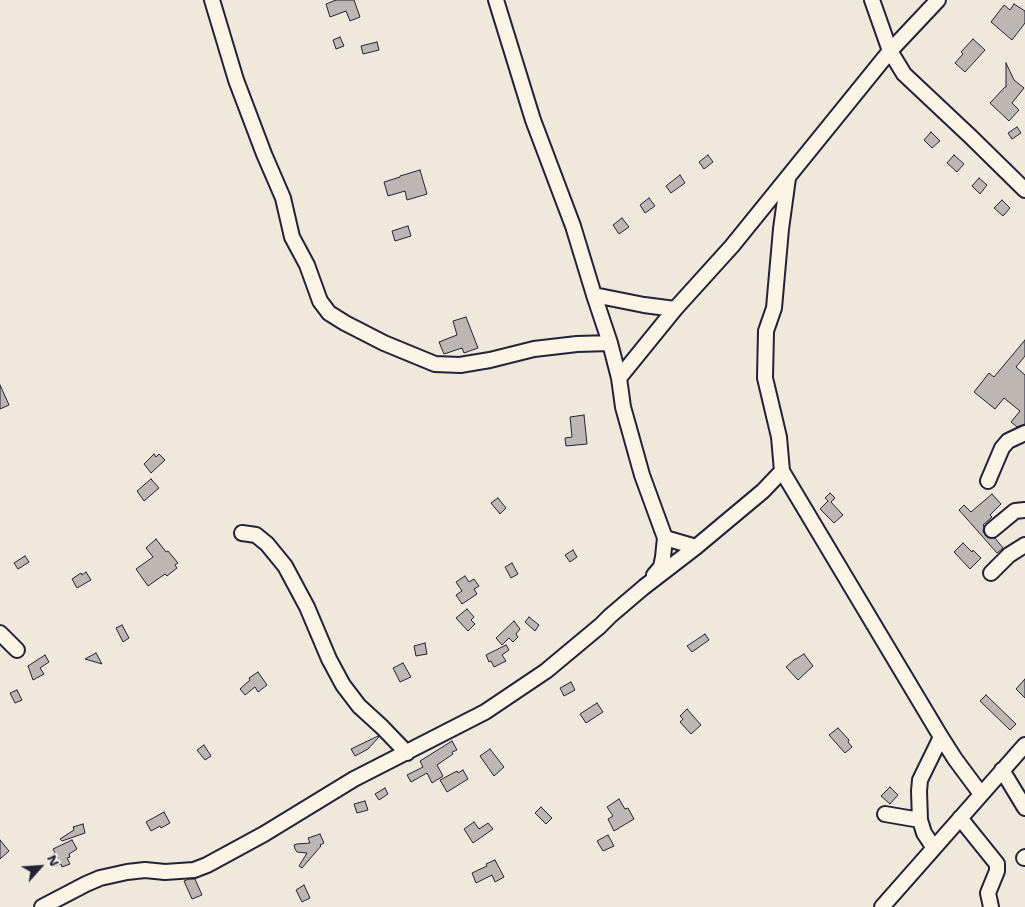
<!DOCTYPE html>
<style>
body{margin:0}
#map{position:relative;width:1025px;height:907px;overflow:hidden;background:#efe8db;font-family:"Shantell Sans",sans-serif}
canvas{display:block}
.north{position:absolute;left:15px;top:842px;width:50px;height:50px;-webkit-text-stroke:4px #fcf5e5;paint-order:stroke;rotate:64deg;font-size:14px;font-weight:700;line-height:20px;text-align:center;color:#22223b}
.north::after{content:'';display:block;margin:auto;width:18px;height:22px;background:#22223b;clip-path:polygon(50% 0,100% 100%,50% 72%,0 100%)}
</style>
<div id="map">
<canvas width="1025" height="907"></canvas>
<div class="north">N</div>
</div>
<script>
const g = document.querySelector('canvas').getContext('2d');
g.lineJoin = 'round';
function fillPath(path, color) { g.fillStyle = color; g.fill(path, 'evenodd'); }
const poly = rows => new Path2D(rows.map(r => 'M' + r).join(''));
function strokePath(path, color, width, dash) { g.strokeStyle = color; g.lineWidth = width; g.lineCap = dash ? 'butt' : 'round'; g.setLineDash(dash || []); g.stroke(path); }
const building = poly([
 [336,0,354,0,360,17,350,21,346,11,330,17,326,4,336,0],
 [1014,4,1025,11,1025,23,1012,40,991,22,1004,5,1010,10,1014,4],
 [340,37,344,46,336,49,333,40,340,37],
 [973,39,985,50,965,72,955,63,963,54,961,52,973,39],
 [377,42,379,50,363,54,361,46,377,42],
 [1006,63,1014,80,1024,88,1012,103,1019,110,1009,121,990,103,1005,87,1006,87,1006,63],
 [1017,127,1021,133,1012,139,1008,133,1017,127],
 [931,132,940,141,932,148,924,140,931,132],
 [708,155,713,162,704,169,699,162,708,155],
 [954,155,964,164,957,172,947,163,954,155],
 [420,170,427,194,407,200,405,191,388,196,384,182,400,177,400,176,420,170],
 [680,175,685,183,671,193,666,186,680,175],
 [979,178,987,185,980,194,972,186,979,178],
 [649,198,655,206,645,213,640,205,649,198],
 [1002,200,1010,208,1003,216,994,208,1002,200],
 [622,218,629,227,619,234,613,225,622,218],
 [408,226,411,236,395,241,392,231,408,226],
 [466,317,478,348,464,353,462,348,444,354,439,342,457,335,453,321,466,317],
 [1025,340,1025,356,1016,367,1025,375,1025,424,1017,427,1011,422,1020,411,1004,398,995,409,974,392,989,373,994,377,1025,340],
 [0,385,9,405,0,409,0,385],
 [584,415,587,444,566,446,565,438,572,437,570,417,584,415],
 [154,454,156,457,159,454,165,460,151,473,144,464,154,454],
 [151,479,159,488,144,501,137,491,151,479],
 [830,493,835,498,831,502,843,515,834,523,820,509,828,501,825,498,830,493],
 [992,494,1001,504,990,515,992,517,983,525,984,526,983,531,986,536,989,538,995,538,1003,548,997,553,959,510,964,505,971,512,992,494],
 [498,498,506,508,500,514,491,503,498,498],
 [156,539,166,552,168,551,178,563,175,565,177,568,167,576,165,574,148,586,136,569,153,557,146,548,156,539],
 [963,543,972,552,973,550,981,558,970,569,954,552,963,543],
 [573,550,577,557,570,562,565,555,573,550],
 [25,556,29,562,18,569,14,563,25,556],
 [512,563,518,574,511,578,505,567,512,563],
 [86,572,91,580,77,588,72,579,81,573,82,575,86,572],
 [465,576,469,582,474,579,479,586,474,589,477,594,462,604,456,595,462,591,456,582,465,576],
 [467,609,474,617,471,620,475,624,468,631,456,618,467,609],
 [529,617,539,625,535,631,525,622,529,617],
 [514,621,520,629,516,634,518,637,513,642,509,638,502,645,496,638,514,621],
 [122,625,129,638,123,642,116,628,122,625],
 [705,634,709,640,692,652,687,646,705,634],
 [425,643,427,654,416,656,414,646,425,643],
 [506,645,509,650,502,655,506,661,494,667,491,661,489,662,486,655,506,645],
 [96,653,102,664,85,659,96,653],
 [804,654,813,666,798,680,786,667,795,659,796,659,804,654],
 [45,655,49,662,40,668,44,674,33,680,28,666,45,655],
 [403,663,411,677,400,682,393,668,403,663],
 [258,672,267,685,258,692,255,687,245,695,240,689,250,680,249,678,258,672],
 [1025,679,1025,698,1016,689,1025,679],
 [571,682,575,690,564,696,560,688,571,682],
 [17,690,22,700,15,703,10,693,17,690],
 [986,695,1016,724,1010,730,980,701,986,695],
 [597,703,603,712,586,723,580,714,597,703],
 [687,709,701,725,691,734,680,722,683,719,680,716,687,709],
 [838,728,849,740,848,742,852,747,845,753,829,735,838,728],
 [378,736,379,737,368,749,355,756,351,749,378,736],
 [452,741,457,750,452,752,453,754,437,765,443,776,432,783,427,773,411,782,407,775,423,767,420,761,452,741],
 [204,745,211,756,205,760,197,750,204,745],
 [490,749,504,767,494,776,480,756,490,749],
 [463,770,468,779,447,792,440,780,457,771,458,773,463,770],
 [890,787,898,795,890,804,881,796,890,787],
 [385,788,388,794,379,800,375,794,385,788],
 [619,799,625,809,628,808,634,819,614,831,608,819,613,816,607,807,619,799],
 [365,801,368,810,357,813,354,804,365,801],
 [541,807,552,818,546,824,535,813,541,807],
 [164,812,170,823,161,828,160,826,151,831,146,822,164,812],
 [474,822,479,829,488,823,493,829,473,843,464,829,474,822],
 [83,824,85,833,62,841,60,839,74,830,73,827,83,824],
 [320,834,324,843,320,845,321,846,302,868,299,866,307,853,297,852,295,849,294,845,297,844,310,843,308,838,320,834],
 [608,835,614,846,603,851,597,841,608,835],
 [0,840,9,851,0,859,0,840],
 [72,840,77,849,69,854,70,857,67,858,70,864,62,867,61,864,53,867,48,857,55,853,53,849,72,840],
 [495,860,504,877,495,882,492,875,476,883,472,873,487,866,486,864,495,860],
 [189,879,195,879,202,895,192,899,184,881,189,879],
 [304,885,310,898,302,902,296,890,304,885]
]);
fillPath(building, '#bcb7b3');
strokePath(building, '#22223b', 1);
const minor = poly([
 [212,0,236,80,264,154,283,198,292,237,307,265,320,301,329,313,345,323,384,343,435,364,460,365,490,360,534,349,577,344,610,343],
 [496,0,533,120,573,226,594,295,610,343,619,378,623,407,642,475,665,538,663,557,661,567,654,575],
 [872,0,890,51,904,74,971,137,1025,190],
 [594,295,644,305,675,309],
 [619,378,675,309,732,246,890,51,938,0],
 [782,471,941,737,920,780,919,791,920,820,924,833,934,848],
 [988,481,1002,448,1008,441,1025,433],
 [992,530,1015,511,1025,510],
 [242,533,256,535,267,544,285,566,307,607,329,659,343,685,359,706,382,727,407,753],
 [665,538,696,547],
 [991,573,1009,555,1025,545],
 [0,633,17,650],
 [941,737,955,759,981,794],
 [1002,770,1025,808],
 [885,814,920,820],
 [960,818,997,864,997,871,988,893,991,907],
 [1024,858,1025,857],
 [42,907,86,884,100,878,127,872,145,870,165,872,194,870,207,865,264,834,354,779,485,712,546,671,600,626,610,616,644,587,696,547,763,491,782,471,779,437,765,378,766,331,774,308,781,229,788,178],
 [882,907,1025,745]
]);
strokePath(minor, '#22223b', 18);
strokePath(minor, '#fcf5e5', 14);
</script>
